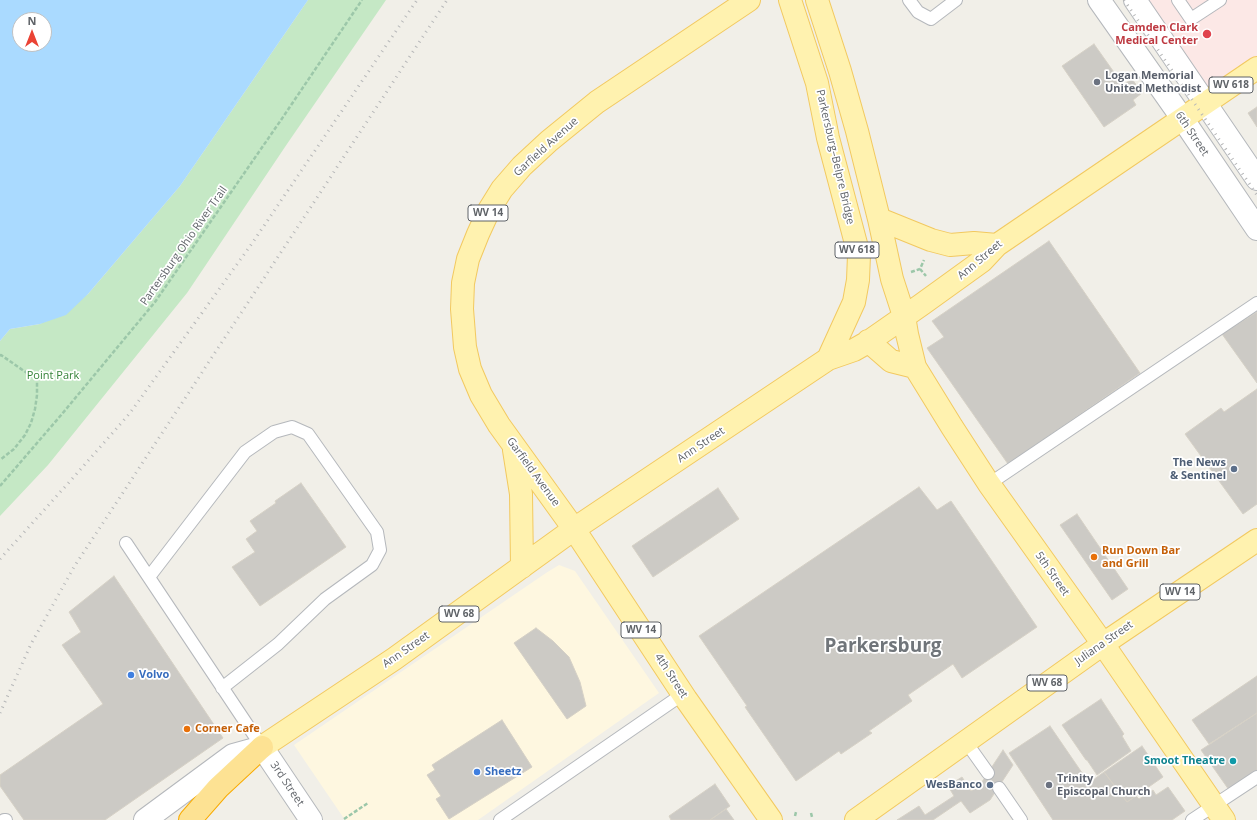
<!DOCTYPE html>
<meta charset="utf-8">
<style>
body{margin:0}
#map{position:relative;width:1257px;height:820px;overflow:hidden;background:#f1efe8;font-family:"Open Sans",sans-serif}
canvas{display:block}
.north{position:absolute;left:12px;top:12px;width:40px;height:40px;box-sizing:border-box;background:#fff;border:1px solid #bfc1c3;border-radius:50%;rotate:0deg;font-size:11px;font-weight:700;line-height:16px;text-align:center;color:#5f6368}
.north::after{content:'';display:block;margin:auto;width:14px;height:18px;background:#ea4335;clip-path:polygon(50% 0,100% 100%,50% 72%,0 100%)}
</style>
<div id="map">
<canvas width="1257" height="820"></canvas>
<div class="north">N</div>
</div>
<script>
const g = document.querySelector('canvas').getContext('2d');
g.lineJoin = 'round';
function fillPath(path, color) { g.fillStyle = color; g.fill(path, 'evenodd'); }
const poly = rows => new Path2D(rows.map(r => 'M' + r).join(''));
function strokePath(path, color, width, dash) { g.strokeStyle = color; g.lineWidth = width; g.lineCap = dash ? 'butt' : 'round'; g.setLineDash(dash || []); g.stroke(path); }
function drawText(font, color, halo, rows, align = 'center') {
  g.font = font + ' "Open Sans",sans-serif'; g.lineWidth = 3.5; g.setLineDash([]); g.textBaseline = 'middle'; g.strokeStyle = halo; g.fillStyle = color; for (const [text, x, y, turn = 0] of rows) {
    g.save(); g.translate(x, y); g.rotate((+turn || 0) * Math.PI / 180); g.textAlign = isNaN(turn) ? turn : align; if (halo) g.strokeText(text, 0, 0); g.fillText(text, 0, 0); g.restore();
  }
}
fillPath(poly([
 [559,565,575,571,659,693,478,820,345,820,294,745,546,573]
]), '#fef7e0');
fillPath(poly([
 [1135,0,1257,0,1257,68,1205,102]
]), '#fce8e6');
fillPath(poly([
 [308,0,386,0,287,144,187,293,48,465,0,516,0,341,10,329,40,324,88,294,180,186]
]), '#c5e8c5');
fillPath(poly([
 [0,0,308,0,180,186,88,294,66,315,40,324,10,329,0,341],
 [20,20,44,20,44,44,20,44]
]), '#aadaff');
const building = poly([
 [1094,44,1123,85,1132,79,1142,93,1133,100,1136,105,1104,127,1062,66,1094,44],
 [1257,107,1257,127,1248,113,1257,107],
 [1049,241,1140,373,1008,464,927,348,944,337,932,321,1049,241],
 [1257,312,1257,383,1222,334,1257,312],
 [1257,389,1257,504,1243,514,1185,434,1221,408,1224,412,1257,389],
 [301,483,346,547,260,606,232,567,255,552,246,539,257,531,250,521,276,503,275,501,301,483],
 [919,487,937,510,951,501,1037,627,962,678,953,664,908,695,912,701,869,731,872,733,841,754,839,751,796,781,745,707,747,706,699,636,919,487],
 [718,488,739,519,653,577,632,546,718,488],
 [1077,514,1128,589,1112,600,1060,525,1077,514],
 [114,576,223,738,105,820,24,820,0,786,0,775,103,704,62,645,81,632,69,612,114,576],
 [536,628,553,641,569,657,580,682,586,706,567,719,514,643,536,628],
 [1257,676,1257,713,1209,744,1192,720,1257,676],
 [1101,699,1124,734,1122,736,1131,751,1097,775,1087,760,1086,760,1062,725,1101,699],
 [1257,713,1257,772,1229,790,1201,750,1257,713],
 [502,720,532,767,449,819,436,799,441,796,427,775,435,770,432,765,502,720],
 [1050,726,1089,783,1104,772,1127,802,1136,796,1139,799,1153,790,1156,795,1168,787,1185,811,1172,820,1053,820,1009,753,1050,726],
 [1142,746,1163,777,1127,802,1104,772,1142,746],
 [1003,750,1013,765,990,800,970,813,961,801,933,820,897,820,919,806,925,815,954,796,948,786,962,777,971,791,980,785,1003,750],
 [715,784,730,806,710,820,671,820,669,816,715,784],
 [726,809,734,820,710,820,726,809]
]);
fillPath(building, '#cccac5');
strokePath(building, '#d6d1c6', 1);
const service = poly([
 [909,0,918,12,931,19,956,0],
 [1178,0,1191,19,1220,0],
 [989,484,1257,303],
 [126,543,262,747],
 [149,577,245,452,274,432,292,427,308,434,377,532,380,550,372,565,325,599,278,644,222,688],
 [966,742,988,773],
 [999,788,1021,820],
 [4,820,6,820],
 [500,820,683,694],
 [1192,820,1257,777]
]);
const minor = poly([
 [145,820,233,755,262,747,311,820]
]);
const tertiary = poly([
 [1099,0,1182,118,1257,229],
 [1135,0,1257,179]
]);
const primary = poly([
 [749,0,597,102,549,141,522,166,502,189,489,210,478,234,468,259,463,283,462,309,465,347,470,369,481,395,499,425,574,529,686,699,771,820],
 [790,0,817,83,828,138,859,255,858,280,854,302,828,359],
 [817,0,840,71,857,131,879,219,892,279,904,316,907,334,915,367,952,427,989,484,1103,644,1224,820],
 [879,219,931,240,950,245,974,243,997,245],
 [868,341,891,361,915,367],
 [514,450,521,494,522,567],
 [262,747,394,659,574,529,828,359,854,350,868,342,921,305,982,261,997,245,1257,68],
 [856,820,1103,644,1257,540]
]);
const motorway = poly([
 [190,820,218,788,262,747]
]);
strokePath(service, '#b5b8bc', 14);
strokePath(minor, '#b5b8bc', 24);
strokePath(tertiary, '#b5b8bc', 24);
strokePath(primary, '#f2c960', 24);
strokePath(motorway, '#f9ab00', 24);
strokePath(poly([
 [920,269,926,276],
 [911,272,920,269,924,260],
 [0,356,1,355,37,380,37,395,35,409,31,423,25,435,14,449,0,460],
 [0,486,62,414,155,302,281,120,362,0],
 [811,813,812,817],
 [795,816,796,812],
 [344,819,368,803]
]), '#9cc7a9', 2.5, [4, 2]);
strokePath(service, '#fff', 12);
strokePath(minor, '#fff', 22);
strokePath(tertiary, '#fff', 22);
strokePath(primary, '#fff2af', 22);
strokePath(motorway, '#fde293', 22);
strokePath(poly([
 [1124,0,1257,195],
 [0,559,72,479,130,413,253,242,417,0],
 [0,713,31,644,74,567,447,0]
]), '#b6b7b8', 3, [1, 5]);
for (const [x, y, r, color] of [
 [1207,34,5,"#e0444e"],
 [1097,82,4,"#6b7280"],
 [1234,469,4,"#5c6f8a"],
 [1094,557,4,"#e8710a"],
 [131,675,4,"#3f7fe0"],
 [187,729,4,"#e8710a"],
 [1233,761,4,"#0f9aa8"],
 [477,772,4,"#3f7fe0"],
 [990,785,4,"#5c6f8a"],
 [1049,785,4,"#6b7280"]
]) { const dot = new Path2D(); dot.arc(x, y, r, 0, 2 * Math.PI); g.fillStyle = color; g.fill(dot); strokePath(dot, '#fff', 1.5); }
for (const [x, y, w] of [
 [1231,85,44],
 [488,213,40],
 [857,250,44],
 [1180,592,40],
 [459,614,40],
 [641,630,40],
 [1047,683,40]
]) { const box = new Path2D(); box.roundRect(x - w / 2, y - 8, w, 16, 3); g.fillStyle = '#fff'; g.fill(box); strokePath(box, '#5f6368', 1); }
drawText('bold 10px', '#5f6368', null, [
 ["WV 618",1231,85],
 ["WV 14",488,213],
 ["WV 618",857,250],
 ["WV 14",1180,592],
 ["WV 68",459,614],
 ["WV 14",641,630],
 ["WV 68",1047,683]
]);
drawText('bold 11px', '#be3a42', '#fff', [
 ["Camden Clark",1198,28],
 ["Medical Center",1198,41]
], 'right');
drawText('bold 11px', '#5b616d', '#fff', [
 ["Logan Memorial",1105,76],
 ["United Methodist",1105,89],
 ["Trinity",1057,779],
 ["Episcopal Church",1057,792]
], 'left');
drawText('11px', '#5f6368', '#fff', [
 ["6th Street",1192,134,56],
 ["Garfield Avenue",546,147,-42],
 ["Parkersburg–Belpre Bridge",835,157,77],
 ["Partersburg Ohio River Trail",184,246,-55],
 ["Ann Street",980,260,-40],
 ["Ann Street",701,445,-34],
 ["Garfield Avenue",533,472,54],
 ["5th Street",1052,574,55],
 ["Juliana Street",1104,643,-35],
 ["Ann Street",406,650,-35],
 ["4th Street",671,676,57],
 ["3rd Street",287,784,56]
]);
drawText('11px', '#348238', '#fff', [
 ["Point Park",53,376]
]);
drawText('bold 11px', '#4e5e75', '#fff', [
 ["The News",1226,463],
 ["& Sentinel",1226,476],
 ["WesBanco",982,785]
], 'right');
drawText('bold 11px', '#c56008', '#fff', [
 ["Run Down Bar",1102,551],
 ["and Grill",1102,564],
 ["Corner Cafe",195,729]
], 'left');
drawText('bold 11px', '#366cbe', '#fff', [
 ["Volvo",139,675],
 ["Sheetz",485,772]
], 'left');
drawText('bold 11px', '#0d838f', '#fff', [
 ["Smoot Theatre",1225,761]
], 'right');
drawText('bold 19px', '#70757a', '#fff', [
 ["Parkersburg",883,647]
]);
</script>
